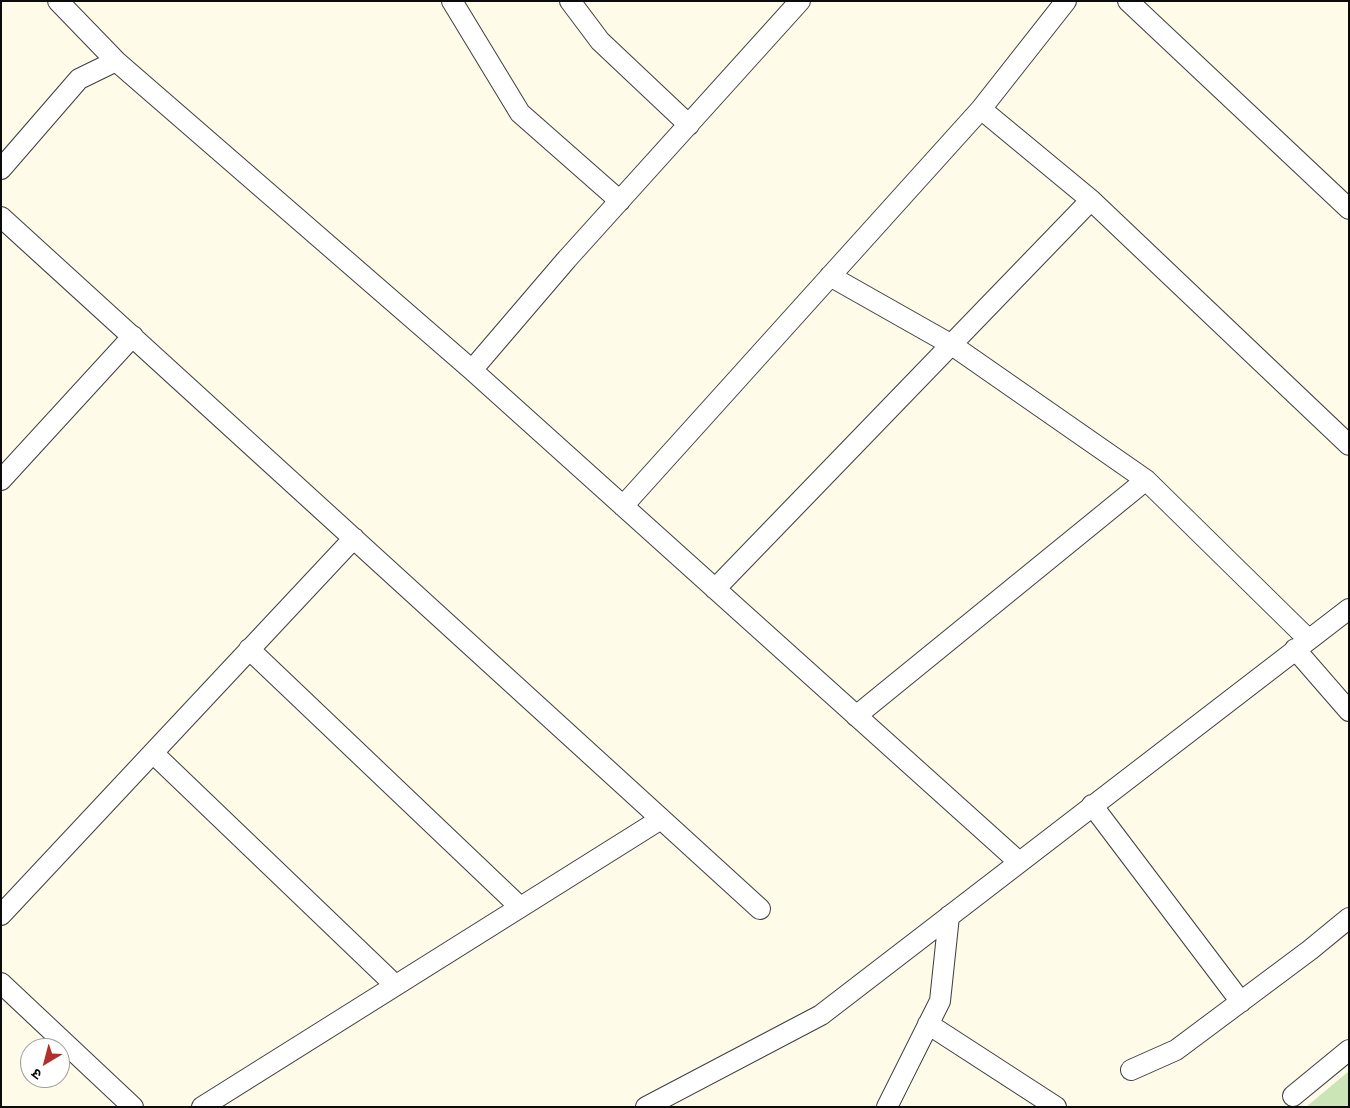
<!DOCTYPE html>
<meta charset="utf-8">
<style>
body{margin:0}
#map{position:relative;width:1350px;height:1108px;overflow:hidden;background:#fefbe9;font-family:"Playfair Display","Noto Sans Devanagari",serif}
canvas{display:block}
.frame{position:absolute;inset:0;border:2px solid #0b0b0b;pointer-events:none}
.north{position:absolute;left:20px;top:1038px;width:50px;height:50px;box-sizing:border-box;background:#fff;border:1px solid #9d9d9d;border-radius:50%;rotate:217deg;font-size:14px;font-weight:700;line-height:20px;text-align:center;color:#0b0b0b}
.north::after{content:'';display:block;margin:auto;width:18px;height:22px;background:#b12f2c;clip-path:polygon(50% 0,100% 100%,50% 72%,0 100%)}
</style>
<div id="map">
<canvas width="1350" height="1108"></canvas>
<div class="frame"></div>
<div class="north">उ</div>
</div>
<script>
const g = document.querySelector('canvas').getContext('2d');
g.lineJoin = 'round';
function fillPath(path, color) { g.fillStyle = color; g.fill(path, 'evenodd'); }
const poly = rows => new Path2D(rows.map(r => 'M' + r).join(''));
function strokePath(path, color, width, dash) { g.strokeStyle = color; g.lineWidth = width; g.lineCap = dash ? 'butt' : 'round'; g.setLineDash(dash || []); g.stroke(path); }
fillPath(poly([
 [1349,1071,1349,1107,1306,1107]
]), '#cbe5b6');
const minor = poly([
 [58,1,116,61],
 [452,1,520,113,620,201],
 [570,1,600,41,689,125],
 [1128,1,1349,209],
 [981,109,1091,200,1349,445],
 [1,169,79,79,116,61,472,370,1019,862],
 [1,217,760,909],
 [830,276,952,345,1146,480,1308,639],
 [472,370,567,259,800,1],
 [1,480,133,336],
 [623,506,981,109,1066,1],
 [715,589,1091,200],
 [249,649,520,907],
 [1295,649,1349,711],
 [856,716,1146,480],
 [153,753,395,985],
 [1092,805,1241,1002],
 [1,915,354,538],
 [1,983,133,1107],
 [928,1024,1056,1107],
 [1131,1070,1176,1050,1310,950,1349,918],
 [1293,1096,1349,1050],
 [202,1107,661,819],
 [646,1107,821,1015,1349,609],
 [887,1107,940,1001,949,916]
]);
strokePath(minor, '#3e3e3e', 22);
strokePath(minor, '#fff', 20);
</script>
